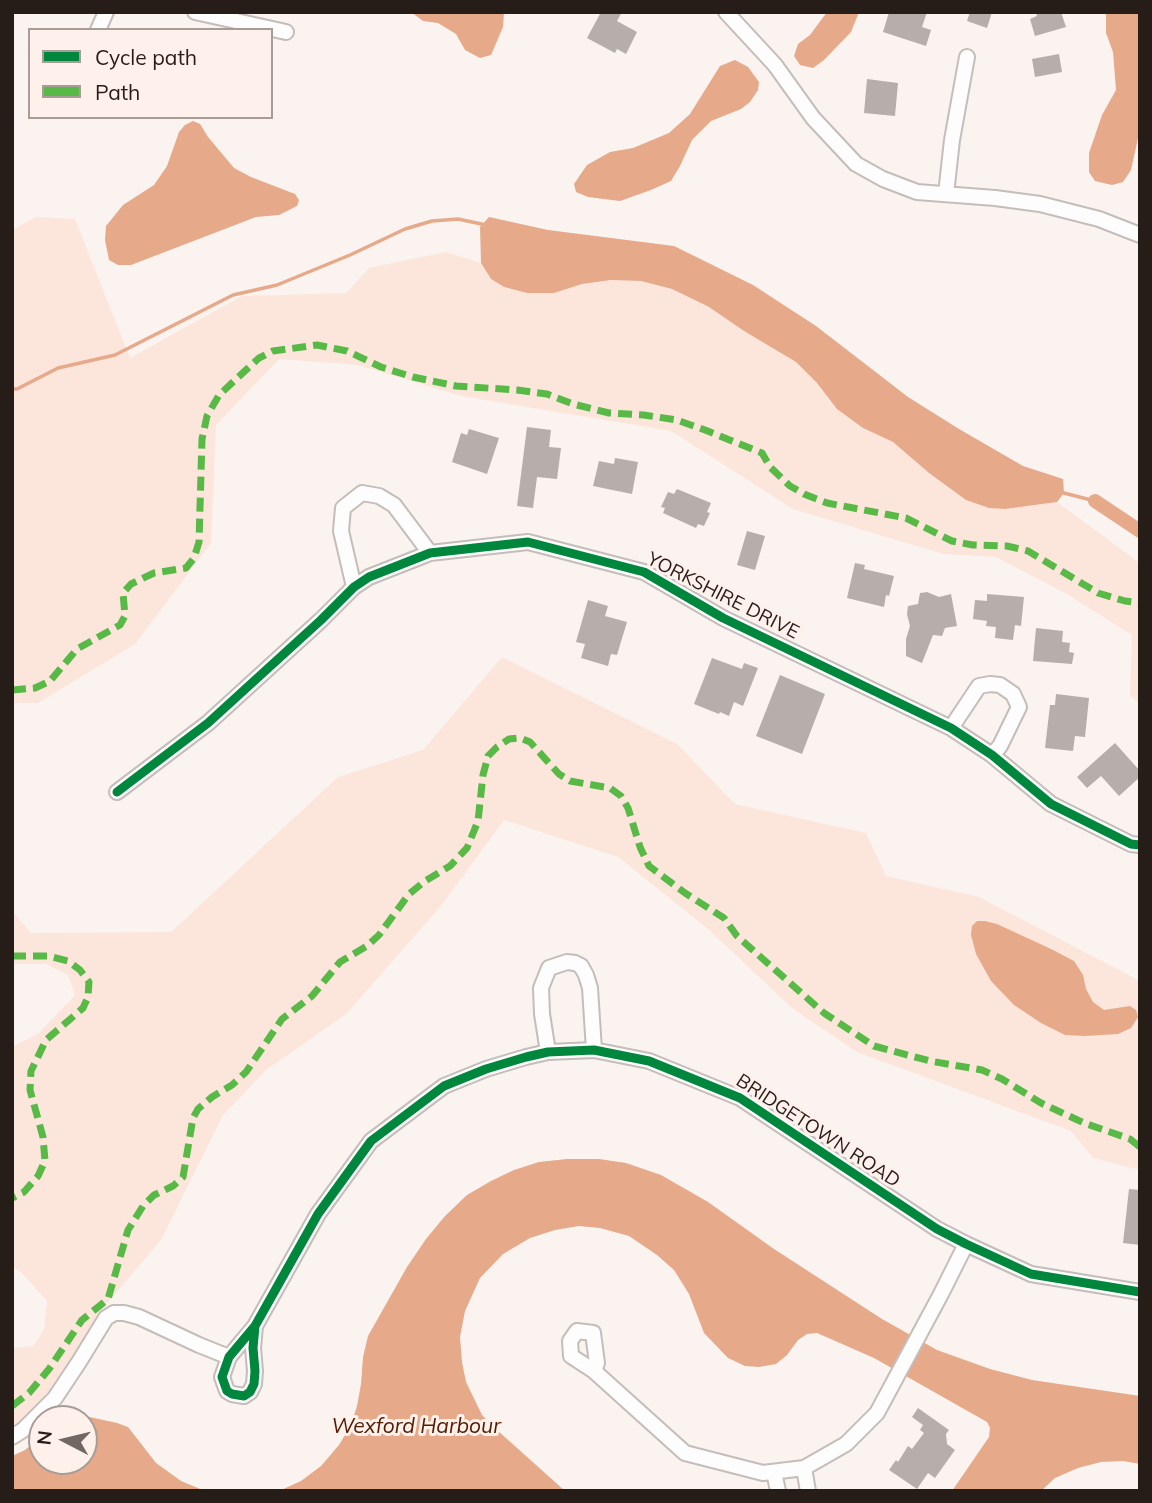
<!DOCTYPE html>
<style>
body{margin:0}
#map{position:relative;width:1152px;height:1503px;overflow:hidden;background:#faf3f0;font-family:Mulish,sans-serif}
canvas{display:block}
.frame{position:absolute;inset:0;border:14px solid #271d18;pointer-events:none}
.legend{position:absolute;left:28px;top:28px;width:245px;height:91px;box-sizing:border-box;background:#fef1ec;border:2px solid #a89c97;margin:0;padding:9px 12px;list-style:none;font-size:21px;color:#271d18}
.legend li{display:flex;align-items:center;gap:14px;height:35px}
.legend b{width:35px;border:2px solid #a89c97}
.north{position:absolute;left:28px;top:1405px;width:70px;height:70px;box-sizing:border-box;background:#fef1ec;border:2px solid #a89c97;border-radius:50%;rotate:277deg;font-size:19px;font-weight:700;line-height:28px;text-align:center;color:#271d18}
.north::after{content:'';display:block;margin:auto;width:24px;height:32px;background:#716864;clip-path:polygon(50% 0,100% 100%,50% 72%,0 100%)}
</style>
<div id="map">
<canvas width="1152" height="1503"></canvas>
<div class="frame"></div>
<ul class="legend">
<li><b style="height:9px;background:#00873e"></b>Cycle path</li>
<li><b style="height:9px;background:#58b947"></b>Path</li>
</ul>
<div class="north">N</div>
</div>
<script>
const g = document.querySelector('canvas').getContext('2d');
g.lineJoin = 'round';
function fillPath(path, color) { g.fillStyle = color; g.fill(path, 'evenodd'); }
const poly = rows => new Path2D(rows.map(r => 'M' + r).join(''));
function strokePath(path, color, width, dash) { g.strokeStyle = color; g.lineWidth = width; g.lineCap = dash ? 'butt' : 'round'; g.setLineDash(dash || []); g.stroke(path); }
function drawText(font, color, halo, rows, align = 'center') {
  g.font = font + ' Mulish,sans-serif'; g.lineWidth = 6; g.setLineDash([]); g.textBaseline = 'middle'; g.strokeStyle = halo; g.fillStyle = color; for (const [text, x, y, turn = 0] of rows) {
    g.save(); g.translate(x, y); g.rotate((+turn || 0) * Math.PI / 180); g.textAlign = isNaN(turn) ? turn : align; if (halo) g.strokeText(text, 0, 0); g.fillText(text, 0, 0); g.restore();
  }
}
fillPath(poly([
 [36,217,75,219,130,358,242,296,346,293,369,268,446,252,481,263,491,279,503,287,527,293,554,293,582,284,611,280,641,281,672,289,709,307,744,331,796,362,863,428,893,442,929,473,966,500,989,508,1005,509,1057,502,1140,563,1140,704,1130,695,1132,635,1065,593,996,557,943,554,793,509,671,431,461,396,358,365,279,359,216,425,211,543,135,644,38,703,12,703,12,230],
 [502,657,677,744,735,804,866,833,886,876,979,897,1140,981,1140,1170,1093,1158,1071,1131,857,1052,793,1009,708,929,618,857,504,820,440,907,346,1014,266,1070,223,1115,161,1240,98,1314,71,1365,38,1409,12,1427,12,1348,33,1346,44,1330,47,1301,22,1273,12,1267,12,1047,39,1033,75,995,68,975,46,964,12,964,12,911,31,933,171,932,338,777,423,750]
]), '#fce6dc');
fillPath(poly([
 [411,12,504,12,503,27,491,55,480,58,465,50,456,34,438,23,423,21],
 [827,12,859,12,851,32,824,60,813,68,800,65,794,56,798,44,810,35],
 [1106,12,1140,12,1140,129,1131,170,1123,182,1112,185,1095,181,1089,172,1089,153,1102,115,1116,90,1113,52,1106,33],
 [735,60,748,67,759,82,758,90,750,102,741,109,711,121,692,140,680,166,671,181,651,190,620,201,588,197,576,192,574,184,587,165,610,152,633,148,669,133,690,114,720,66],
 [193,121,200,124,208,137,234,168,251,177,295,194,299,200,297,206,279,215,256,217,131,265,118,265,109,260,105,240,106,226,123,205,154,185,167,166,179,132,185,125],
 [489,217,548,230,674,246,753,285,816,326,908,397,959,429,1023,466,1063,479,1064,493,1057,502,1005,509,989,508,966,500,929,473,893,442,863,428,837,409,817,383,796,362,744,331,709,307,672,289,641,281,611,280,582,284,554,293,527,293,504,287,491,279,481,263,480,227],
 [977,921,985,921,997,924,1051,949,1074,961,1083,975,1086,989,1093,1002,1104,1010,1130,1006,1136,1010,1138,1017,1131,1028,1118,1034,1085,1036,1065,1035,1041,1023,1014,1005,991,981,976,954,971,935,972,926],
 [567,1159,599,1159,626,1163,661,1175,708,1202,774,1249,882,1319,937,1350,990,1369,1032,1380,1140,1396,1140,1464,1123,1461,1101,1462,1078,1468,1055,1478,1041,1491,952,1491,989,1437,990,1428,987,1422,874,1358,817,1333,807,1334,798,1340,787,1355,776,1364,759,1367,745,1366,728,1358,704,1333,689,1294,674,1270,657,1255,629,1236,600,1228,579,1226,555,1230,530,1238,503,1254,480,1278,465,1311,460,1337,462,1362,466,1382,482,1415,497,1430,565,1491,279,1491,301,1481,321,1466,339,1445,351,1425,357,1406,361,1384,363,1357,368,1336,407,1267,426,1239,445,1216,467,1195,491,1181,514,1170,539,1162],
 [85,1416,117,1423,128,1427,156,1463,181,1481,205,1491,12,1491,12,1456,25,1450,42,1436,42,1461,84,1461,84,1419,67,1419,72,1417]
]), '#e6a98a');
strokePath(poly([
 [12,389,17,389,58,368,115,355,233,295,277,285,350,255,405,229,432,221,458,219,486,225],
 [1060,492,1095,501]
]), '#e6a98a', 3.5);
strokePath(poly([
 [1095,501,1140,531]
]), '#e6a98a', 14);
fillPath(poly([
 [601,12,622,12,617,21,637,32,626,54,617,49,615,53,587,38],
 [889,12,927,12,922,27,931,30,926,46,883,32],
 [970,12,992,12,987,28,967,21],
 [1036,12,1061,12,1066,27,1035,36,1030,19,1037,16],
 [1059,54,1062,72,1035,77,1032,59],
 [867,79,898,83,895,116,864,113],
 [527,427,551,430,549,447,561,448,557,479,537,477,533,508,517,506],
 [469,429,499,438,487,474,452,462,461,433,467,435],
 [615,458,638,462,632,494,593,486,599,461,614,464],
 [677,489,711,503,707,512,710,513,704,526,698,524,696,528,663,513,665,508,661,507,668,492,674,494],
 [747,531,765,536,755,570,737,565],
 [855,563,865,565,864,569,894,576,889,596,886,595,884,607,847,598],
 [927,592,939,597,951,594,957,626,945,628,942,636,933,635,922,663,906,656,906,639,910,626,907,614,908,606,918,604,920,593],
 [987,594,1024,597,1021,626,1015,625,1013,640,995,638,996,627,986,626,987,621,973,619,975,600,987,601],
 [588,600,608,606,605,616,627,622,617,655,611,654,608,666,581,658,585,644,576,642],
 [1036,628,1063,631,1062,642,1070,643,1069,652,1074,653,1072,664,1033,661],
 [712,658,742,669,744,663,758,668,743,706,734,702,729,716,720,712,719,714,694,704],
 [780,675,825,694,802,754,756,736],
 [1056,694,1089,698,1085,737,1075,736,1073,751,1045,748,1050,705,1055,705],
 [1115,743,1140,771,1140,777,1119,796,1101,776,1087,788,1077,777],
 [1129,1189,1140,1190,1140,1245,1123,1243],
 [918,1408,949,1430,946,1434,947,1444,955,1450,935,1478,928,1473,917,1489,889,1470,896,1460,898,1462,908,1446,912,1449,924,1433,920,1430,923,1425,912,1417]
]), '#b6aeaa');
const minor = poly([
 [195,12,286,32],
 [726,12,775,65,813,118,856,164,883,179,917,192,995,198,1040,204,1099,219,1140,235],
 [98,30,106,12],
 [946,194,952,140,967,57],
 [354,587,341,531,343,508,362,493,379,496,394,505,430,553],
 [951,728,979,686,990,684,1000,685,1013,694,1019,707,1000,746,992,755],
 [117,792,208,723,321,620,354,587,369,577,430,553,528,542,644,572,723,618,951,728,992,755,1051,804,1131,844,1140,845],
 [548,1052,542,1014,541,988,549,968,567,962,575,963,581,966,586,975,590,988,594,1050],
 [255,1326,253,1348,255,1371,254,1384,250,1392,244,1396,232,1394,227,1391,222,1377,229,1357,255,1326,318,1214,371,1141,444,1086,486,1069,526,1057,548,1052,594,1050,649,1061,740,1098,937,1229,966,1244,1031,1274,1140,1292],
 [594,1371,597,1363,593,1333,577,1331,570,1341,571,1356,594,1371,685,1453,763,1473,804,1468,846,1444,877,1413,941,1294,966,1244],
 [12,1437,23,1430,55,1398,79,1362,106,1318,114,1313,124,1313,139,1317,199,1345,229,1357],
 [804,1468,808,1491],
 [774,1472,778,1491]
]);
strokePath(minor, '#c5bdb9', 18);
strokePath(minor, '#fefdfd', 14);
strokePath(poly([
 [12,690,35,688,50,681,77,649,120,625,125,616,123,593,131,584,154,573,186,568,194,558,199,542,202,439,207,416,219,395,259,358,273,351,317,345,347,351,381,367,413,377,456,386,517,390,547,394,573,404,609,413,644,415,677,420,705,430,762,453,770,467,790,486,804,494,827,503,906,518,952,541,973,545,1007,546,1028,551,1098,593,1125,601,1140,603],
 [12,956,48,956,68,961,80,970,89,982,88,997,83,1008,46,1040,31,1071,30,1090,43,1137,45,1161,38,1176,24,1192,12,1198],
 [12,1406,29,1393,49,1369,82,1320,108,1299,128,1230,143,1206,154,1195,173,1186,183,1177,193,1118,198,1109,212,1097,232,1085,246,1072,282,1019,312,996,340,962,367,946,379,935,409,894,425,881,450,866,467,848,478,821,483,775,488,756,497,747,509,739,520,738,530,742,559,774,570,781,610,788,621,796,628,808,640,847,649,866,685,893,724,918,737,936,824,1013,874,1046,930,1061,982,1070,1002,1079,1041,1103,1084,1123,1130,1139,1140,1147]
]), '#58b947', 7, [14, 7]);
strokePath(poly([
 [117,792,208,723,321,620,354,587,369,577,430,553,528,542,644,572,723,618,951,728,992,755,1051,804,1131,844,1140,845],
 [255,1326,253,1348,255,1371,254,1384,250,1392,244,1396,232,1394,227,1391,222,1377,229,1357,255,1326,318,1214,371,1141,444,1086,486,1069,526,1057,548,1052,594,1050,649,1061,740,1098,937,1229,966,1244,1031,1274,1140,1292]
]), '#00873e', 9);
drawText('19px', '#271d18', '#fef1ec', [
 ["YORKSHIRE DRIVE",723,596,27],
 ["BRIDGETOWN ROAD",818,1131,33]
]);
drawText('italic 21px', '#511c00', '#fef1ec', [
 ["Wexford Harbour",416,1427]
]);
</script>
